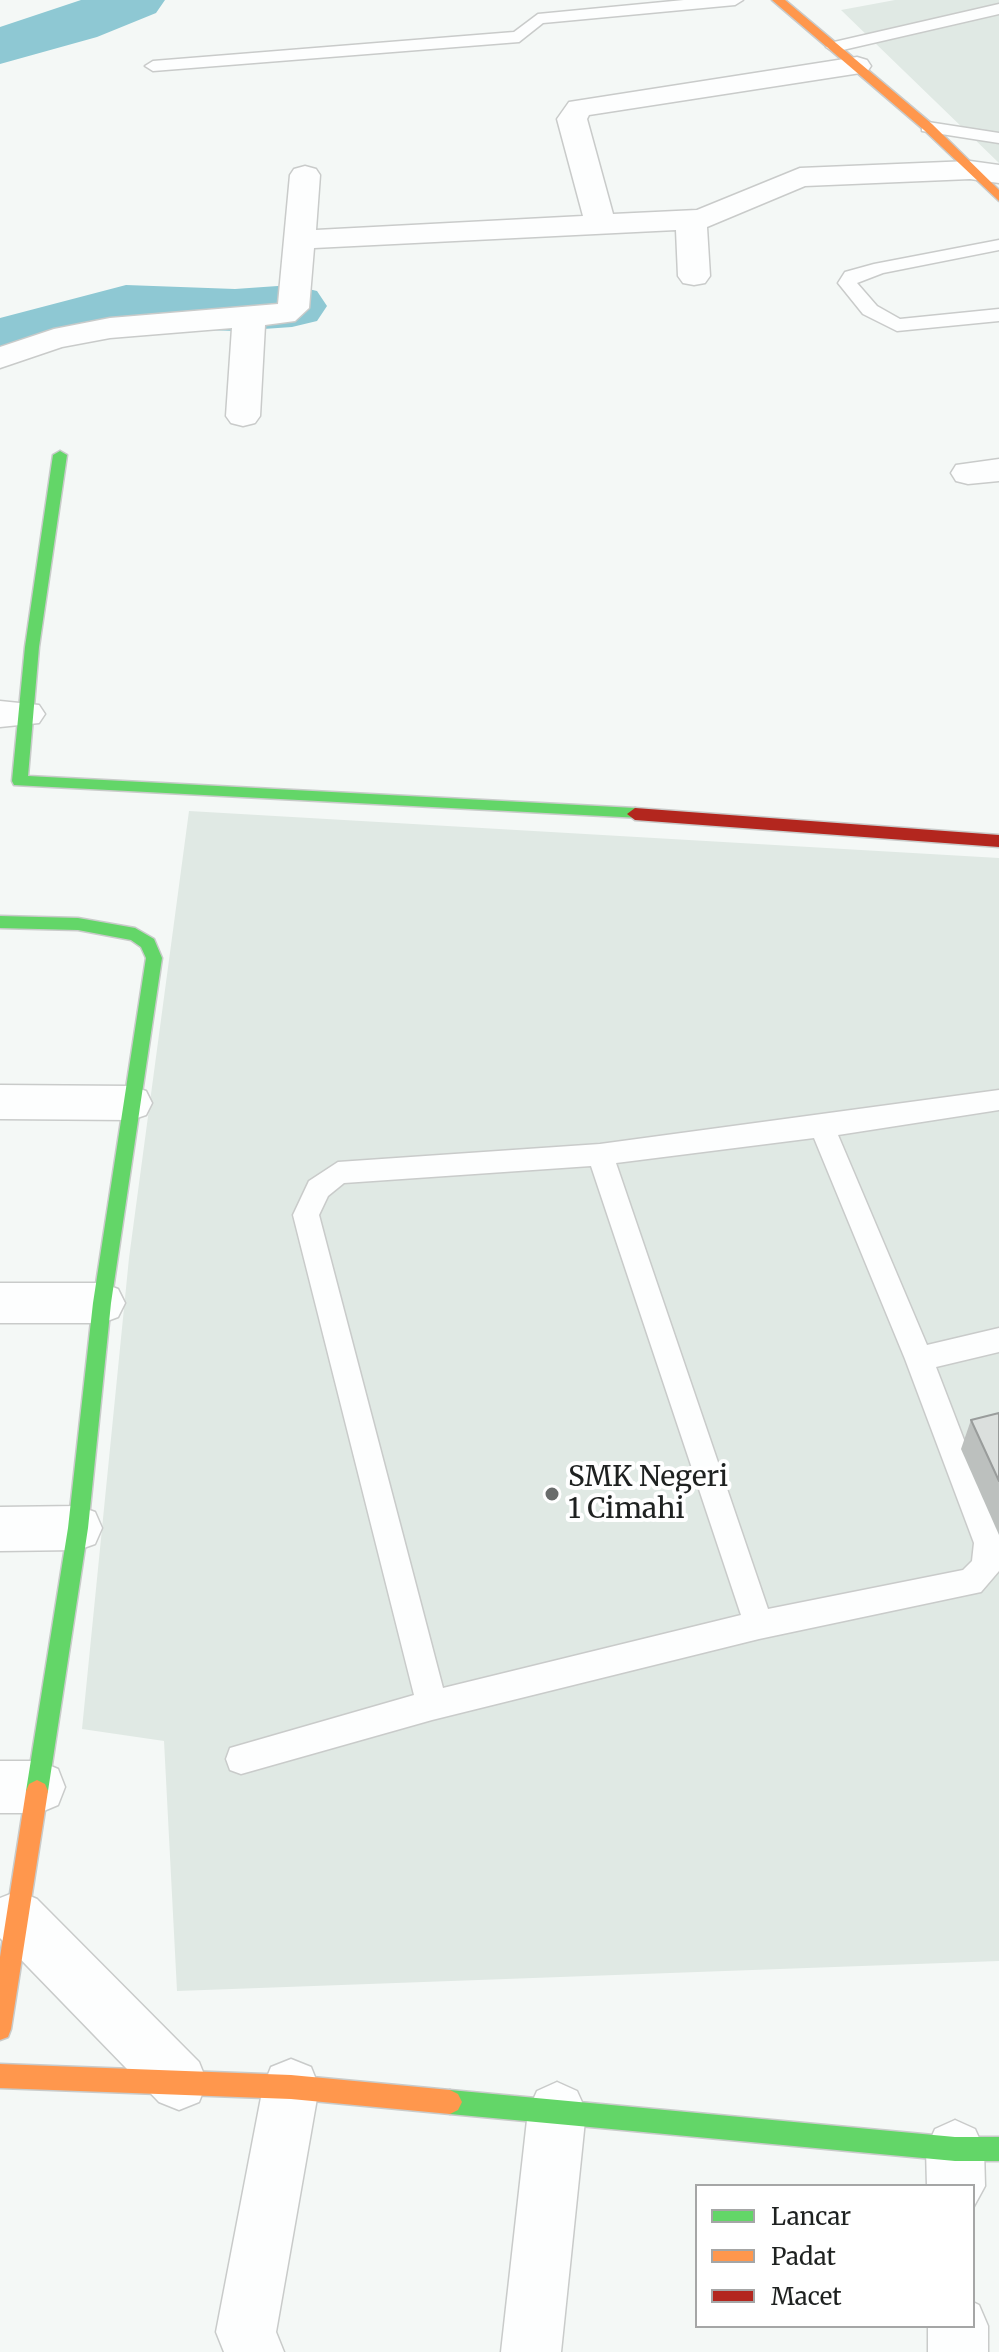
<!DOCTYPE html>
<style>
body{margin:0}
#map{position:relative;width:999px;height:2352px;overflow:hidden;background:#f4f8f6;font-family:Merriweather,serif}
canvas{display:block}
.legend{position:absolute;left:695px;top:2184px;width:280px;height:144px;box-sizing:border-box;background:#fff;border:2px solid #a5a6a6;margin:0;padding:10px 14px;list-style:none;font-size:24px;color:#1e2120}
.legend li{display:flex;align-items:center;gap:16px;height:40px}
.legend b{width:40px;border:2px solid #a5a6a6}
</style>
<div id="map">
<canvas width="999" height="2352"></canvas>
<ul class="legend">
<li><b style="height:10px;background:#63d668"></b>Lancar</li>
<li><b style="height:10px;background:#ff974d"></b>Padat</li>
<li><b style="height:10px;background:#b3261e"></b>Macet</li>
</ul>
</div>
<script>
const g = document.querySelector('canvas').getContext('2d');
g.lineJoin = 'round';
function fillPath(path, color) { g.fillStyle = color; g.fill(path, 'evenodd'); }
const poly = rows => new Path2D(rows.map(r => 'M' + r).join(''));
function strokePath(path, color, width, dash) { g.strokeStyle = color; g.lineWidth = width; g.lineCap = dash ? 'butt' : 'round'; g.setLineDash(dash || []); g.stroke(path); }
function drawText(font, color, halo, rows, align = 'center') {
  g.font = font + ' Merriweather,serif'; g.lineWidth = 8; g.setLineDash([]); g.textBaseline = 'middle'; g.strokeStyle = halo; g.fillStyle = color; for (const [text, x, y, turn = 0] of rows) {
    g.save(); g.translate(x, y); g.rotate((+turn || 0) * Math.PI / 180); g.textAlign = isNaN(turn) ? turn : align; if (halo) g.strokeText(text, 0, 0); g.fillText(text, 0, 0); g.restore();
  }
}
fillPath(poly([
 [895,0,999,0,999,163,841,10],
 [189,811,999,858,999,1961,177,1991,164,1741,82,1729,129,1258]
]), '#e0e9e4');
fillPath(poly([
 [81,0,165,0,156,13,97,37,0,64,0,27,81,0],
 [126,285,235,289,292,285,317,291,327,306,317,321,292,327,235,331,128,327,0,361,0,318,126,285]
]), '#8ec8d3');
const lane = poly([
 [684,0,743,0,735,5,543,23,519,42,153,71,145,66,153,61,514,32,538,14,684,0],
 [999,4,999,14,834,52,826,47,834,42,999,4],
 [928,122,999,133,999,143,922,131,922,123,928,122],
 [999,240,999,250,883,273,857,283,877,306,900,319,999,309,999,321,897,331,863,314,838,283,845,272,874,264,999,240],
 [999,1090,999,1110,838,1135,927,1345,999,1328,999,1352,936,1367,999,1531,999,1571,981,1592,759,1639,432,1720,241,1774,230,1770,226,1759,230,1748,414,1695,293,1215,309,1181,338,1162,600,1144,999,1090],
 [814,1138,905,1359,974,1543,972,1561,963,1570,768,1609,616,1163,814,1138],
 [591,1166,741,1615,443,1688,319,1215,328,1196,344,1183,591,1166]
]);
const street = poly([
 [857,57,867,60,871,66,867,72,589,115,587,119,613,214,697,210,800,168,970,161,999,165,999,183,970,179,805,186,707,227,710,276,705,283,694,285,683,283,678,276,676,230,314,248,309,308,295,321,265,325,260,416,255,423,243,426,231,423,226,416,232,328,110,338,62,347,0,368,0,347,54,329,110,318,278,304,290,175,294,169,305,166,316,169,320,175,316,230,583,216,557,119,569,102,857,57],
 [999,459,999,481,968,484,956,481,951,473,956,465,999,459],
 [0,701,39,705,45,714,39,723,0,727,0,701],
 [0,1085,131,1086,146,1091,152,1103,146,1115,131,1120,0,1119,0,1085],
 [0,1283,102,1283,118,1289,125,1303,118,1317,102,1323,0,1323,0,1283],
 [78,1506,95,1512,102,1528,95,1544,78,1550,0,1551,0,1507,78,1506],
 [0,1761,39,1761,58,1769,65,1787,58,1805,39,1813,0,1813,0,1761],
 [18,1891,37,1899,199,2062,207,2082,199,2102,179,2110,159,2102,0,1938,0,1898,18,1891],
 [291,2059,311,2067,319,2087,276,2332,284,2352,224,2352,216,2332,263,2087,271,2067,291,2059],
 [557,2082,577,2091,586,2111,561,2352,501,2352,528,2111,537,2091,557,2082],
 [955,2120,975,2129,984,2149,985,2186,973,2208,973,2186,927,2186,926,2149,935,2129,955,2120],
 [973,2302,979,2305,988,2326,988,2352,928,2352,928,2326,973,2326,973,2302]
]);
const fast = poly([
 [60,451,67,455,39,647,28,776,635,808,641,810,643,814,641,818,14,785,12,781,25,647,53,455,60,451],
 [0,916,78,918,135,928,154,939,162,958,111,1303,88,1528,48,1791,45,1798,37,1802,29,1798,26,1791,68,1528,93,1303,146,958,141,947,131,940,78,930,0,928,0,916],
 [450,2090,955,2137,999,2137,999,2161,955,2161,450,2114,442,2110,438,2102,442,2094,450,2090]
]);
const slow = poly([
 [772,0,785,0,932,124,999,190,999,201,924,130,772,0],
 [37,1780,45,1784,48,1791,11,2029,8,2037,0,2040,0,1957,26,1791,29,1784,37,1780],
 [0,2064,291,2075,450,2090,458,2094,462,2102,458,2110,450,2114,291,2099,0,2088,0,2064]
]);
const jam = poly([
 [635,808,999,835,999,847,635,820,627,814,635,808]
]);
strokePath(lane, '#c9cbca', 3);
strokePath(street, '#c9cbca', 3);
strokePath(fast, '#c9cbca', 3);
strokePath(slow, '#c9cbca', 3);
strokePath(jam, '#c9cbca', 3);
fillPath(lane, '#fdfefe');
fillPath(street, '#fdfefe');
fillPath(fast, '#63d668');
fillPath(slow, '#ff974d');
fillPath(jam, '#b3261e');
fillPath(poly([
 [999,1413,999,1535,961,1449,971,1420]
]), '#bcc0be');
const building = poly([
 [999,1413,999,1481,971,1420,999,1413]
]);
fillPath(building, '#dbdfdd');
strokePath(building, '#999c9b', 2);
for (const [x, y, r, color] of [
 [552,1494,8,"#696c6b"]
]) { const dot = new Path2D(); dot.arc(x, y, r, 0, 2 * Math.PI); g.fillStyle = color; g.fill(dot); strokePath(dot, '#fff', 3); }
drawText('28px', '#1e2120', '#fff', [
 ["SMK Negeri",568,1478],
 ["1 Cimahi",568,1510]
], 'left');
</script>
